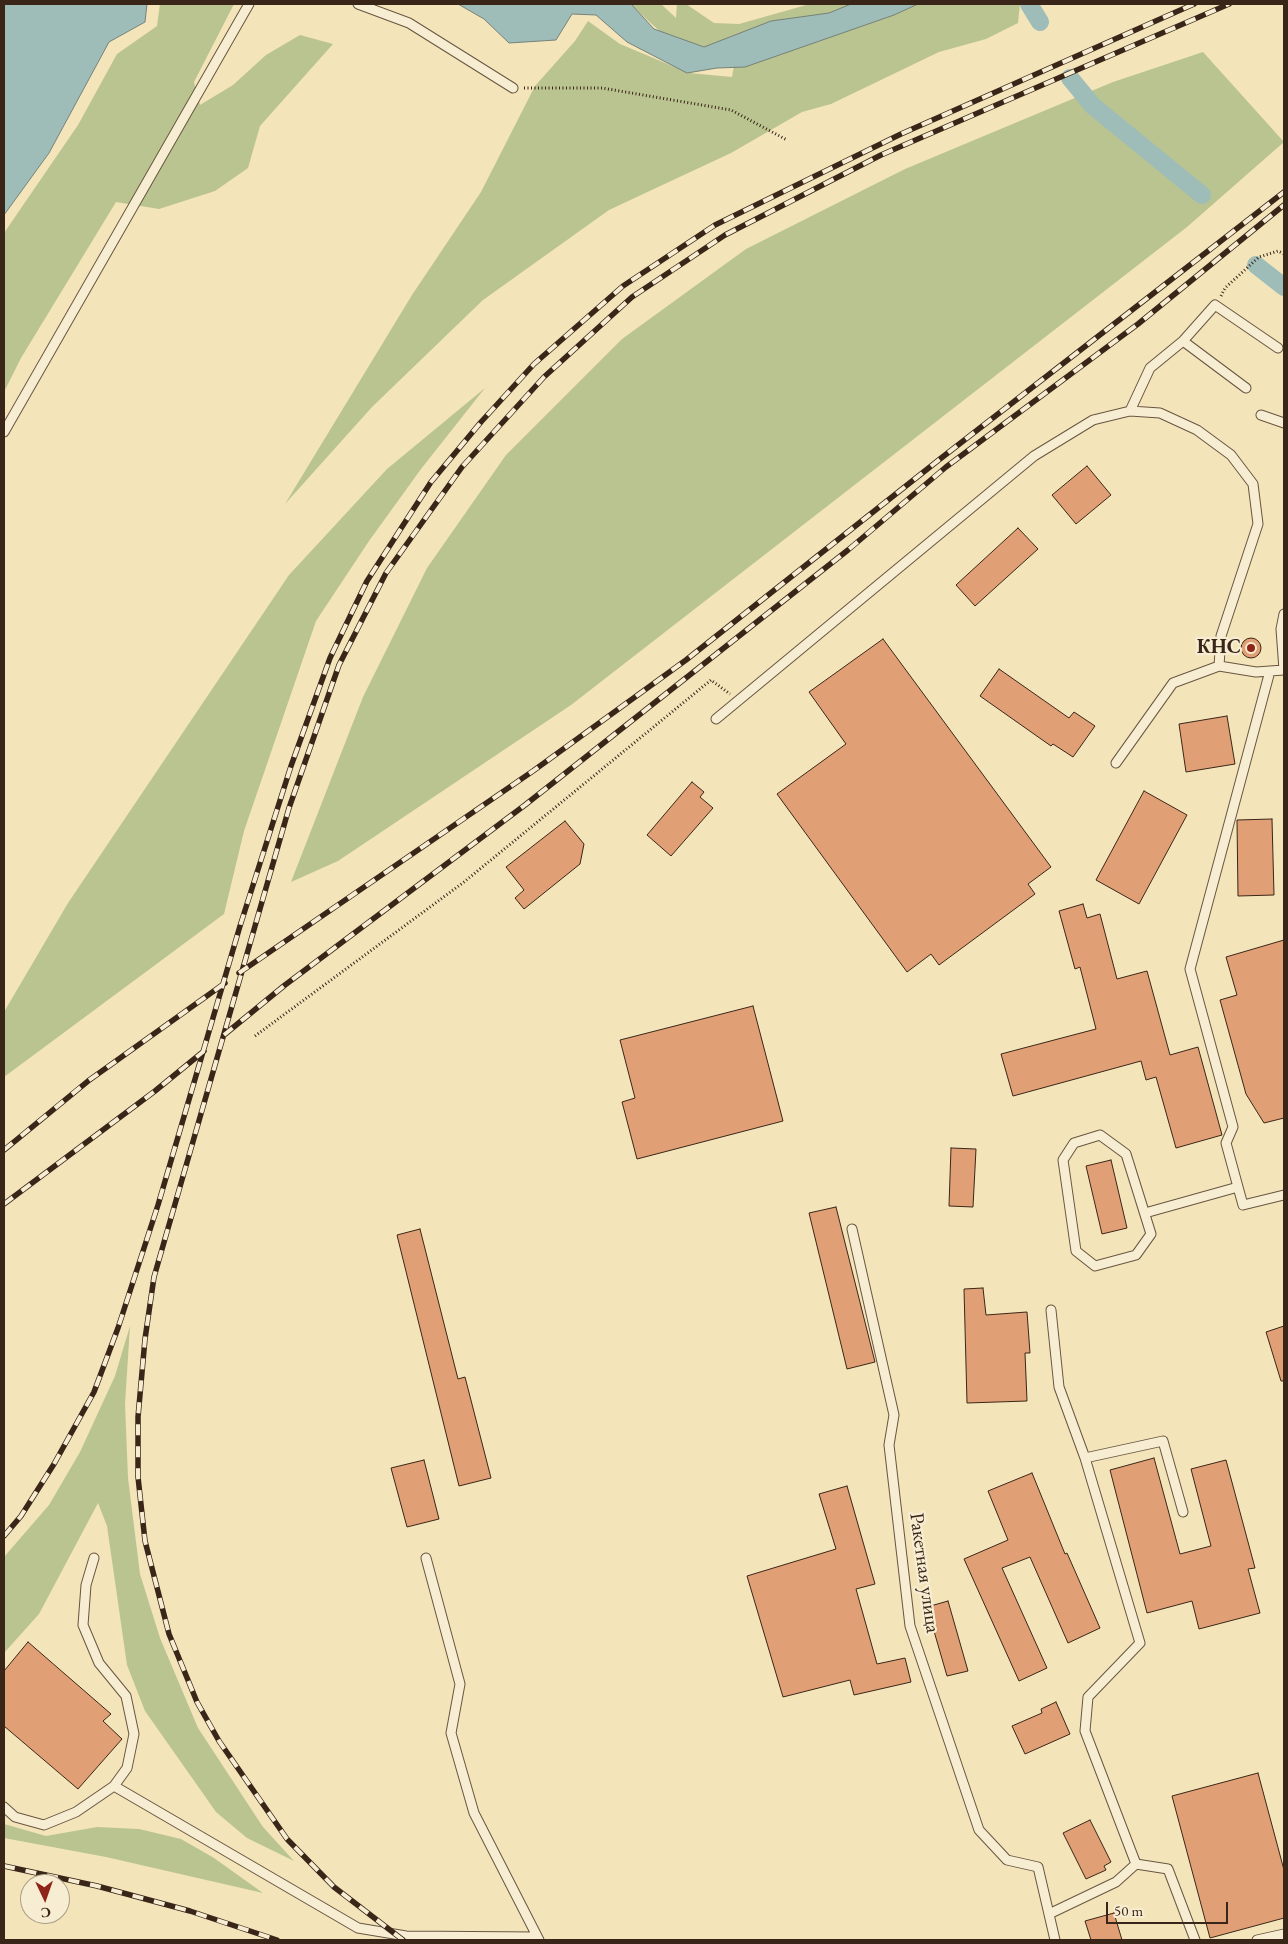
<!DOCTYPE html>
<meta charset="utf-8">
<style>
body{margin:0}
#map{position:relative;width:1288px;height:1944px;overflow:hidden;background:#f3e4ba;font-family:"EB Garamond",serif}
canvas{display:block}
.frame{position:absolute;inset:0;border:5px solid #3a2618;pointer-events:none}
.north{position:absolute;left:20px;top:1874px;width:50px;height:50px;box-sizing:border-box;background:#f7edd2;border:1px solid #ab9d88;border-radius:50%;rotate:177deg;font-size:14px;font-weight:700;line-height:20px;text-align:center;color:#3a2618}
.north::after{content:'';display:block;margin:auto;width:18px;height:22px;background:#8f2418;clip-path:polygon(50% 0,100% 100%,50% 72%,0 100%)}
.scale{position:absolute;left:1106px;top:1902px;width:122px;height:22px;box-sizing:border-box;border:2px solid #3a2618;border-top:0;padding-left:6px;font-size:15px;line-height:18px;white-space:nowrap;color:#3a2618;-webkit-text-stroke:4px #f7edd2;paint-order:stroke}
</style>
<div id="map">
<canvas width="1288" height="1944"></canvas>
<div class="frame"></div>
<div class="north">С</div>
<div class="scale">50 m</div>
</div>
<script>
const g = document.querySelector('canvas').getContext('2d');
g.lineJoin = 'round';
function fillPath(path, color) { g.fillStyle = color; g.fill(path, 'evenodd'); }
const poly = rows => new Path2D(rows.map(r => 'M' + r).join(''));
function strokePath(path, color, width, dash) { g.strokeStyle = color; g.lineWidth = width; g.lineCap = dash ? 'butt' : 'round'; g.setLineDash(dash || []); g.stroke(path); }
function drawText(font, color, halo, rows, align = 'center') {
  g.font = font + ' "EB Garamond",serif'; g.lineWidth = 4.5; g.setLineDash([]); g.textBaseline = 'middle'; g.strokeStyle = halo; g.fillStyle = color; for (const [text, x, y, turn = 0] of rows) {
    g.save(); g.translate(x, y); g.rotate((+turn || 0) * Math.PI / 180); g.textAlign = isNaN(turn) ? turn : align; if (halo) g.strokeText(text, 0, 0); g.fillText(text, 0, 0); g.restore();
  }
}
fillPath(poly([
 [160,4,234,4,194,82,200,105,233,85,266,55,300,35,333,44,260,126,248,168,215,191,159,209,116,202,21,358,4,392,4,233,78,125,117,54,157,26],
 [630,4,661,4,676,18,677,4,686,4,714,23,739,24,810,4,1020,4,1018,23,986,39,939,52,831,104,802,112,731,153,609,210,483,300,372,407,285,504,412,295,481,192,535,86,575,41,588,21,620,44,689,73,732,77,735,61,678,48],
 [1203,52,1284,142,1187,227,571,705,338,861,291,882,363,697,427,568,506,455,622,339,746,249,905,169,1113,82],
 [485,388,421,469,369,541,316,621,244,831,224,914,4,1077,4,1012,68,903,289,575,387,469],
 [130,1326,125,1404,128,1478,140,1574,160,1638,198,1728,263,1827,294,1861,247,1838,216,1812,145,1711,127,1665,107,1526,98,1503,39,1614,4,1653,4,1557,49,1505,80,1452,115,1376],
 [4,1824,46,1836,97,1827,139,1829,181,1839,214,1858,263,1893,106,1857,4,1838]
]), '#bac490');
const water = poly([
 [4,4,147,4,145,22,109,42,49,153,4,215,4,4],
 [458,4,631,4,654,29,704,47,771,21,829,13,851,4,918,4,894,15,745,67,717,68,687,73,627,42,596,15,572,14,556,40,509,43,484,19,458,4]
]);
fillPath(water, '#9ebdb8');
strokePath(water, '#768178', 1);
strokePath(poly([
 [1029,4,1040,22],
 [1070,78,1093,106,1202,195],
 [1256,265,1284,287]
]), '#9ebdb8', 18);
const building = poly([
 [1087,466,1111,495,1076,524,1052,495,1087,466],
 [1018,528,1038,549,975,606,956,585,1018,528],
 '1241 648a10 10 0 1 1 20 0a10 10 0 1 1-20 0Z',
 [883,639,1051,867,1028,884,1035,894,939,965,931,954,907,972,777,794,846,744,809,692,883,639],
 [999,669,1069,718,1074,712,1095,726,1073,757,1053,744,1051,746,980,696,999,669],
 [1227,716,1235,764,1186,772,1179,724,1227,716],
 [692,782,704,792,700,797,713,808,671,856,647,835,692,782],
 [1144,791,1187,815,1139,904,1096,880,1144,791],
 [1272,819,1274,895,1238,896,1237,820,1272,819],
 [565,821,584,844,580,864,524,909,515,898,524,890,506,867,565,821],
 [1083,904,1087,918,1100,914,1117,979,1147,971,1170,1055,1198,1047,1222,1135,1176,1148,1156,1077,1146,1080,1141,1061,1013,1096,1001,1054,1096,1029,1080,967,1075,969,1059,911,1083,904],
 [1284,940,1284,1118,1264,1123,1246,1094,1220,1000,1237,995,1226,957,1284,940],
 [753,1006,783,1121,637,1159,622,1102,635,1098,620,1040,753,1006],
 [951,1148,976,1149,973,1207,949,1206,951,1148],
 [1111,1160,1127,1228,1102,1234,1086,1166,1111,1160],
 [836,1207,875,1362,847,1369,809,1213,836,1207],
 [420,1229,458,1379,465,1377,491,1478,459,1486,397,1235,420,1229],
 [983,1288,986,1315,1027,1312,1030,1353,1025,1353,1027,1401,967,1403,964,1289,983,1288],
 [1284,1326,1284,1381,1281,1381,1266,1332,1284,1326],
 [1154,1458,1180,1554,1211,1546,1191,1469,1226,1460,1255,1568,1248,1569,1260,1613,1199,1629,1192,1601,1147,1613,1110,1470,1154,1458],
 [424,1460,439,1519,407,1527,391,1468,424,1460],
 [1032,1473,1065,1554,1067,1553,1100,1628,1068,1643,1030,1557,1002,1568,1047,1668,1019,1681,964,1559,1008,1540,988,1491,1032,1473],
 [847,1486,875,1584,856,1589,877,1664,905,1658,911,1682,854,1695,850,1680,783,1697,747,1576,836,1549,819,1494,847,1486],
 [948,1601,968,1671,947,1676,927,1607,948,1601],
 [28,1642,111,1714,103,1721,122,1739,78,1789,4,1726,4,1671,28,1642],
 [1056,1702,1070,1734,1025,1754,1012,1726,1042,1713,1041,1709,1056,1702],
 [1258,1773,1284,1870,1284,1918,1210,1938,1172,1796,1258,1773],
 [1090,1820,1111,1862,1104,1866,1106,1870,1086,1879,1063,1833,1090,1820],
 [1114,1913,1122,1940,1091,1940,1085,1921,1114,1913]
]);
fillPath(building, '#e09f75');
strokePath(building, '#3a2618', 1);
const service = poly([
 [358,4,409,23,513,88],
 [1183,341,1246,388],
 [1130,411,1150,368,1183,341,1215,305,1278,348],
 [1261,415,1284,423],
 [4,432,249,4],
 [1284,670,1281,629,1284,614],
 [716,719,1034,456,1093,420,1130,411,1160,413,1197,430,1231,455,1253,484,1258,524,1221,636,1219,666,1256,672,1284,670],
 [1116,763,1173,683,1219,666],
 [1100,1135,1126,1154,1151,1234,1136,1255,1095,1266,1076,1251,1063,1160,1074,1143,1100,1135],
 [1238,1187,1226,1143,1233,1127,1190,969,1270,671],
 [1145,1213,1238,1187,1243,1205,1284,1195],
 [852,1229,894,1415,889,1445,910,1626,979,1830,1007,1860,1038,1867,1055,1940],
 [1085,1458,1163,1441,1183,1512],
 [426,1558,460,1684,451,1733,474,1813,539,1940],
 [114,1786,358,1928,406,1936,536,1937],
 [4,1807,15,1817,44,1825,76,1812,114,1786,127,1768,134,1734,126,1696,99,1663,83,1625,86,1585,94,1558],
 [1136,1864,1168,1869,1195,1940],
 [1049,1914,1116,1882,1136,1864,1085,1731,1088,1697,1140,1643,1085,1458,1059,1387,1051,1310],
 [1257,1940,1284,1934]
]);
strokePath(service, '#685640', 11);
strokePath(poly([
 [524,88,602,88,731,110,787,140],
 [1221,296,1225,288,1259,257,1278,251,1284,254],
 [255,1036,464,882,711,680,730,694]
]), '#3a2618', 3, [1, 2.5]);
strokePath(service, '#f7edd2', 9);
const rail = poly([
 [239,973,533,771,686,660,940,459,1284,192],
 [224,1035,285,985,525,805,848,550,946,467,1138,324,1284,205],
 [4,1150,88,1081,225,983],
 [4,1204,155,1091,204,1051],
 [4,1536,21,1516,54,1464,94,1392,118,1328,158,1205,240,926,291,766,330,658,367,581,431,482,481,422,534,364,623,286,715,225,901,134,1194,4],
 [4,1866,97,1886,190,1911,277,1940],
 [403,1940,334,1887,287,1839,219,1741,197,1702,169,1634,145,1541,138,1477,138,1417,145,1339,154,1277,289,808,339,665,386,573,462,467,544,377,632,297,725,235,881,155,1229,4]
]);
strokePath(rail, '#3a2618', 5.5);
strokePath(rail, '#f7edd2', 4, [11]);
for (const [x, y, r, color] of [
 [1251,648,5,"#8f2418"]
]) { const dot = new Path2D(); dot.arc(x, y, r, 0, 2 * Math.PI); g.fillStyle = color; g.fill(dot); strokePath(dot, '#f7edd2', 2); }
drawText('bold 20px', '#3a2618', '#f7edd2', [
 ["КНС",1241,648]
], 'right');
drawText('20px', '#3a2618', '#f7edd2', [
 ["Ракетная улица",924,1573,82]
]);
</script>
